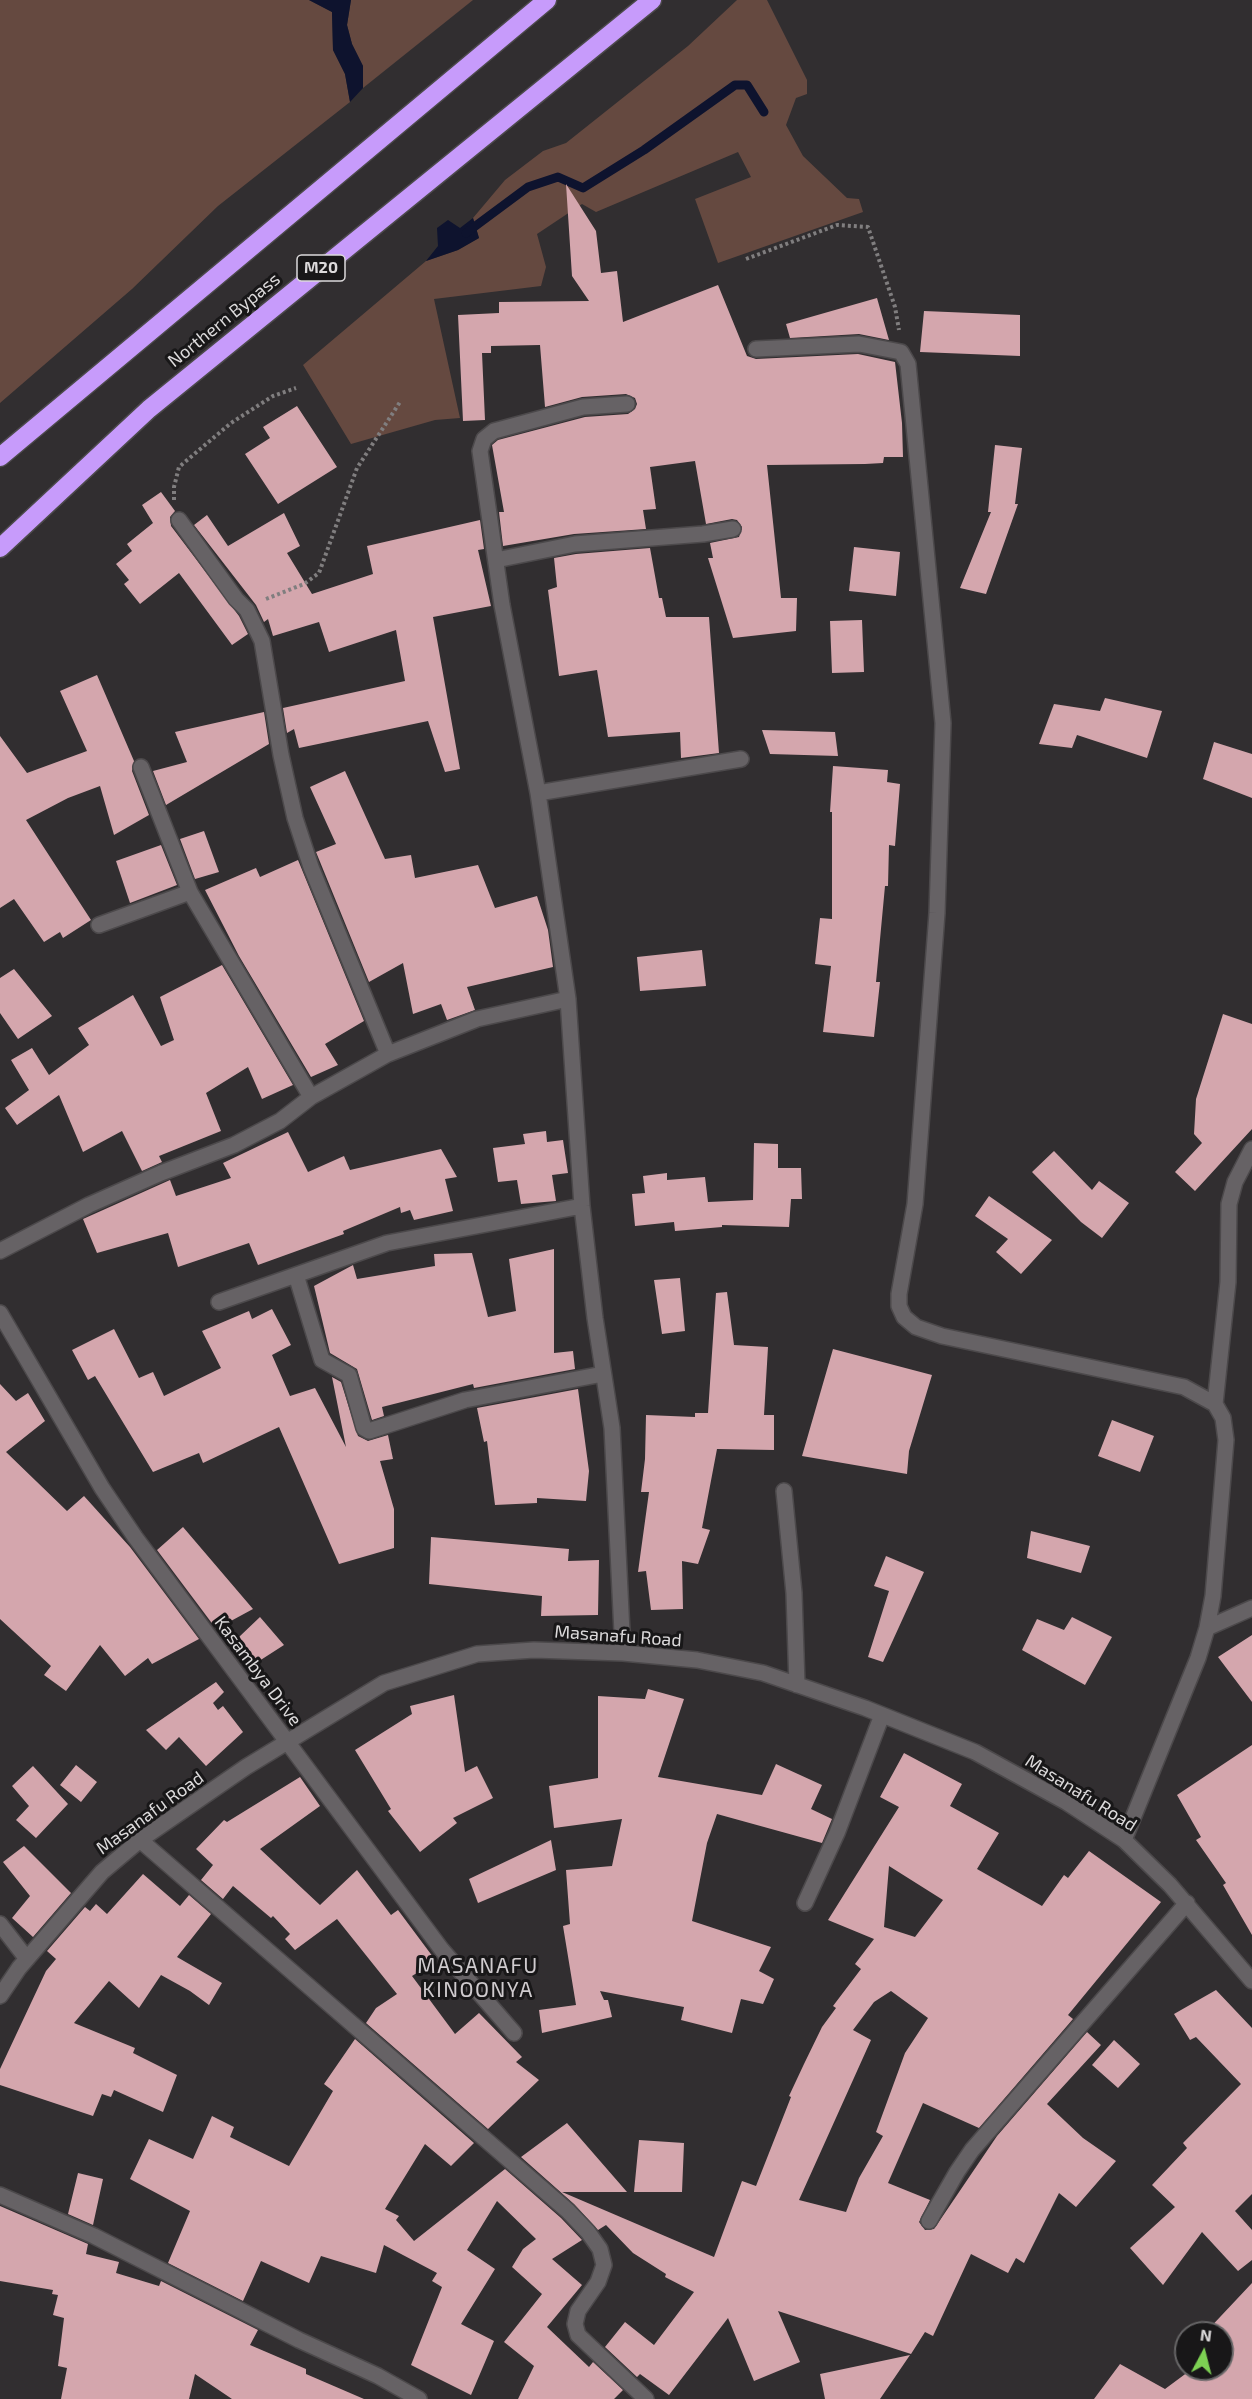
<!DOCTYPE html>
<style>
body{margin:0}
#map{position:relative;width:1252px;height:2399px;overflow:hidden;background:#312e30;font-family:"Exo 2",sans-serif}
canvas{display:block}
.north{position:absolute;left:1174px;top:2321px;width:60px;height:60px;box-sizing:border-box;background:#181718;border:2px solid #666566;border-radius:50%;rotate:7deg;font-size:16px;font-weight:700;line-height:24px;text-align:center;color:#dcdadb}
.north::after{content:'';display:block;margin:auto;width:21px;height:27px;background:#7dd153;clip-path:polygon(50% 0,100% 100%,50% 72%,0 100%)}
</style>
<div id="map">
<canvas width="1252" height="2399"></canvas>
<div class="north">N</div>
</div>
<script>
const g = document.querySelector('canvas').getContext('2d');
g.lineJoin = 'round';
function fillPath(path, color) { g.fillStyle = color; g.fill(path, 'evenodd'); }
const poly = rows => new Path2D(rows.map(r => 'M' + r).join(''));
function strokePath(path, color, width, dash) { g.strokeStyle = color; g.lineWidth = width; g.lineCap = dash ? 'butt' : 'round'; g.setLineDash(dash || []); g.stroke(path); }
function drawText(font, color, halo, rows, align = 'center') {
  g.font = font + ' "Exo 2",sans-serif'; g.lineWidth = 6; g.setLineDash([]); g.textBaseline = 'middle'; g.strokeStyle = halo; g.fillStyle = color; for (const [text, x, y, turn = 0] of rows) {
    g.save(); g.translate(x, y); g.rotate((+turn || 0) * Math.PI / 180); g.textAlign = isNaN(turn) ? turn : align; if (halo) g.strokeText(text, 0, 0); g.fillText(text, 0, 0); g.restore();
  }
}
fillPath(poly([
 [0,0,309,0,332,12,333,50,345,74,350,102,218,206,132,289,0,403],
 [351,0,473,0,363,88,363,66,352,44,347,25],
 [737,0,767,0,807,80,807,94,796,98,786,125,803,156,847,198,859,199,863,212,718,263,695,199,751,177,738,152,596,212,582,204,537,234,546,267,541,286,434,299,460,418,435,420,351,444,303,365,426,261,458,250,479,238,473,218,505,180,543,151,566,143,688,46]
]), '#654940');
fillPath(poly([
 [309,0,351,0,347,25,352,44,363,66,363,88,350,102,345,74,333,50,332,12],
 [473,218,479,238,458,250,426,261,438,246,437,228,448,220,460,228]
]), '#0e132e');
strokePath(poly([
 [466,233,528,187,558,177,583,188,644,150,735,85,747,85,764,112]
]), '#0e132e', 9);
fillPath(poly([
 [566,184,596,231,601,273,617,271,623,322,718,285,747,356,756,359,858,354,895,362,902,423,903,457,884,457,883,463,865,464,767,465,781,598,797,598,796,631,733,638,708,558,713,558,710,543,739,537,742,527,737,520,732,519,706,524,695,461,650,467,656,509,643,510,646,529,574,534,503,546,499,512,504,512,492,445,498,440,585,417,628,414,635,409,637,404,635,398,626,394,582,397,545,407,540,345,491,346,491,353,482,353,485,420,463,421,458,315,499,313,499,302,589,301,572,276],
 [877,298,889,340,859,334,790,338,786,324],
 [924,311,1020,315,1020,356,920,352],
 [297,406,337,467,278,504,245,454,270,438,263,427],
 [995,445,1022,448,1015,504,1018,504,986,594,960,588,991,512,988,512],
 [161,492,175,511,170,517,171,526,239,616,248,634,232,645,179,573,140,604,124,584,129,580,116,564,132,551,127,544,153,523,142,505],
 [284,513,300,546,287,553,312,594,373,574,367,546,480,520,484,549,478,550,491,606,433,617,460,769,445,772,428,721,299,748,294,729,287,733,283,708,405,681,396,630,329,652,319,622,273,636,268,619,264,622,256,605,194,525,207,515,228,546],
 [854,547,900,552,896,596,849,591],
 [650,548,659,598,662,598,666,617,709,617,719,753,681,758,680,732,608,737,597,670,559,676,548,590,557,587,554,558,576,554],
 [862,620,864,672,832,673,830,621],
 [97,675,134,761,132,771,149,815,114,835,100,786,68,798,26,820,91,920,63,938,60,932,44,942,14,899,0,908,0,736,27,773,87,751,60,691],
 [1105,698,1162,711,1147,758,1077,735,1072,748,1039,744,1054,704,1100,711],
 [264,712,269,744,166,805,153,771,187,762,175,732],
 [762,730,835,732,838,756,770,754],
 [1214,742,1252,754,1252,798,1203,779],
 [833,766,888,770,887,782,900,784,895,846,889,845,888,886,885,886,876,982,880,982,874,1037,823,1032,831,966,815,964,820,918,832,919,832,812,830,812],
 [345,771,385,859,411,855,415,878,478,865,495,908,537,896,548,930,553,967,467,987,475,1010,447,1020,441,1004,413,1014,403,963,369,982,316,852,336,844,310,787],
 [204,831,219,872,195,879,180,839],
 [161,845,177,885,130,903,116,861],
 [298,860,364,1021,325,1044,338,1065,311,1077,239,956,205,890,256,868,260,877],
 [702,950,706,986,640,991,637,957],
 [222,965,293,1085,262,1099,248,1067,206,1093,221,1131,159,1156,162,1162,142,1171,122,1131,83,1152,59,1095,17,1125,5,1108,29,1090,11,1060,32,1048,49,1075,89,1045,78,1028,133,995,161,1046,174,1040,160,997],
 [14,969,52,1016,18,1039,0,1013,0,978],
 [1223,1014,1252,1024,1252,1129,1195,1191,1175,1172,1202,1143,1194,1134,1196,1099],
 [546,1131,547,1142,563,1140,568,1173,552,1175,556,1201,521,1204,517,1180,498,1182,493,1148,525,1144,523,1134],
 [288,1132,308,1172,344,1156,350,1170,441,1149,457,1177,445,1179,453,1211,414,1220,410,1210,401,1213,400,1207,343,1231,344,1234,258,1265,249,1243,178,1267,168,1233,97,1253,83,1219,170,1180,176,1196,231,1178,223,1163],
 [754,1143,778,1144,778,1168,801,1168,802,1199,791,1199,789,1227,722,1225,722,1227,675,1231,674,1222,635,1226,632,1194,645,1193,643,1176,667,1173,667,1180,705,1177,708,1202,753,1200],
 [1054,1151,1092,1190,1099,1181,1129,1203,1102,1238,1081,1222,1032,1172],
 [989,1196,1052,1240,1021,1274,996,1252,1008,1239,975,1216],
 [554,1249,554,1353,573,1351,575,1369,474,1388,473,1384,382,1407,384,1416,372,1420,357,1369,330,1353,314,1286,353,1265,357,1279,435,1266,434,1254,472,1253,488,1317,516,1311,509,1259],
 [680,1278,685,1331,662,1334,654,1280],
 [727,1292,734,1345,768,1347,764,1415,774,1415,774,1450,717,1449,702,1528,710,1530,698,1564,682,1561,683,1609,651,1610,646,1571,638,1572,649,1492,641,1492,645,1459,646,1415,695,1417,695,1413,708,1413,716,1293],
 [272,1309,291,1345,272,1355,290,1396,315,1388,346,1447,332,1377,341,1382,358,1436,368,1441,388,1435,393,1459,380,1461,394,1509,394,1548,339,1564,279,1427,203,1463,199,1453,153,1472,95,1376,88,1380,72,1350,114,1329,139,1378,153,1372,164,1396,221,1368,202,1331,249,1311,252,1319],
 [833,1349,932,1375,909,1451,907,1474,802,1456],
 [0,1384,16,1401,28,1393,45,1421,6,1452,67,1511,84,1496,130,1547,199,1639,152,1664,148,1658,125,1676,100,1645,66,1691,44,1675,51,1666,0,1619],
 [578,1389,589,1471,586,1501,537,1498,537,1503,495,1505,487,1441,484,1442,477,1408],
 [1112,1420,1154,1436,1140,1472,1098,1456],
 [183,1527,253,1609,229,1622,226,1616,214,1626,157,1550],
 [1031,1531,1090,1546,1081,1573,1027,1558],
 [431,1537,569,1549,568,1561,599,1560,598,1615,541,1616,542,1596,429,1584],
 [886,1556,924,1572,883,1662,868,1657,889,1591,874,1586],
 [260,1617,284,1645,256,1663,239,1637],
 [1072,1617,1112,1637,1085,1685,1022,1650,1037,1619,1064,1630],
 [1252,1635,1252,1702,1218,1657],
 [216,1682,224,1692,213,1703,218,1710,223,1706,243,1732,206,1766,179,1737,166,1750,146,1730],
 [648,1689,684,1699,658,1777,762,1795,776,1764,822,1785,811,1809,832,1819,822,1843,717,1814,707,1843,692,1921,771,1947,759,1971,774,1979,763,2004,741,1999,732,2033,681,2020,684,2007,600,1991,604,2000,608,2000,612,2017,542,2033,539,2010,576,2005,563,1926,570,1924,566,1870,612,1866,622,1819,554,1828,549,1786,598,1778,598,1696,645,1699],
 [454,1695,465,1772,477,1766,493,1798,453,1818,457,1823,420,1852,388,1811,391,1809,355,1750,412,1714,410,1706],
 [1252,1745,1252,1935,1223,1885,1226,1883,1196,1840,1201,1837,1177,1795],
 [904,1753,962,1784,950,1806,999,1833,977,1869,1042,1906,1064,1875,1068,1878,1089,1851,1161,1902,1068,2015,1073,2019,979,2128,923,2103,888,2183,930,2200,919,2222,925,2230,934,2229,997,2136,1087,2032,1101,2045,1047,2104,1083,2138,1116,2161,1076,2207,1059,2193,1024,2263,1016,2258,1008,2273,971,2254,933,2336,925,2332,911,2354,778,2311,800,2362,754,2381,728,2318,669,2395,640,2374,637,2377,605,2347,625,2322,654,2345,694,2292,665,2277,666,2274,633,2253,606,2225,598,2230,574,2204,521,2157,567,2123,627,2192,562,2192,714,2257,742,2181,756,2186,791,2097,789,2096,804,2064,822,2027,836,2008,833,2006,861,1969,855,1964,874,1939,828,1920,899,1807,880,1797],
 [889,1866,943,1900,915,1937,884,1927],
 [891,1991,928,2018,905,2053,876,2132,883,2136,859,2178,846,2212,799,2200,871,2040,853,2030,874,2002],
 [76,1765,97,1782,81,1802,60,1785],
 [33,1766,68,1804,36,1838,16,1820,29,1806,12,1786],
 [300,1777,320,1806,260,1849,320,1905,357,1870,391,1915,398,1910,436,1961,412,1976,455,2034,479,2013,522,2057,516,2062,539,2080,488,2129,366,2023,376,2008,397,1994,337,1919,295,1950,285,1939,290,1934,273,1916,271,1918,233,1886,223,1899,201,1880,213,1865,196,1849,224,1820,227,1822],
 [551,1840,556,1870,478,1903,469,1879],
 [24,1846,71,1893,33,1937,12,1918,30,1896,3,1862],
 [143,1874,180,1906,189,1895,211,1914,177,1957,222,1983,209,2005,190,1991,161,1975,139,2008,109,1981,74,2023,135,2048,133,2053,177,2075,163,2112,114,2090,111,2097,102,2094,93,2116,0,2085,0,2069,46,1971,56,1959,47,1951,85,1907,90,1911,96,1904,107,1914],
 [1216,1990,1252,2028,1252,2194,1235,2211,1252,2230,1252,2260,1238,2271,1202,2232,1163,2285,1130,2248,1175,2207,1152,2185,1187,2148,1183,2143,1241,2084,1196,2037,1190,2040,1174,2014],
 [355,2039,474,2143,451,2166,425,2144,385,2209,399,2216,396,2220,414,2241,505,2169,561,2218,582,2240,552,2259,582,2285,547,2327,589,2367,593,2362,623,2390,614,2399,518,2399,534,2366,504,2342,542,2294,512,2267,523,2249,536,2239,497,2201,467,2250,495,2269,461,2324,494,2341,471,2395,411,2365,442,2287,432,2281,437,2273,384,2245,376,2273,321,2256,309,2283,261,2261,243,2301,168,2263,190,2211,130,2179,149,2139,193,2159,212,2116,234,2127,230,2137,289,2166,333,2091,324,2084],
 [1114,2040,1140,2064,1118,2088,1092,2065],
 [639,2140,684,2143,682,2192,634,2192],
 [78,2173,103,2179,93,2225,68,2214],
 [0,2206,88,2244,86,2254,119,2262,116,2273,159,2286,161,2281,258,2330,250,2345,306,2369,306,2374,364,2399,232,2399,195,2374,189,2399,61,2399,67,2368,58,2366,64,2318,53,2315,58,2295,52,2294,53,2290,0,2281],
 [1252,2283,1252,2399,1094,2399,1120,2364,1165,2389,1192,2369,1222,2369,1222,2333,1205,2333],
 [910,2355,880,2399,825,2399,820,2374]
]), '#d4a6ad');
const minor = poly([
 [756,349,859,344,901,352,908,364,943,723,937,913,915,1204,899,1294,899,1306,904,1317,916,1327,942,1336,1184,1387,1215,1404,1223,1418,1226,1440,1213,1596,1207,1628,1198,1658,1124,1840],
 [179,520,236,599,247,610,262,641,281,755,295,818,311,867,388,1054],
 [496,560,575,544,703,534,733,529],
 [141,767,190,892,311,1097],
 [538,793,741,759],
 [99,925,190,892],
 [0,1251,89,1205,161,1173,234,1145,280,1121,311,1097,388,1054,477,1019,568,999],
 [296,1275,322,1360,349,1375,364,1428,369,1431,465,1400,603,1374],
 [219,1302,387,1243,582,1206],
 [0,1313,102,1488,135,1537,442,1950,514,2033],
 [1215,1404,1228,1282,1229,1204,1235,1182,1252,1149],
 [784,1491,794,1593,797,1685],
 [1207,1628,1252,1608],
 [623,1653,612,1428,595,1318,582,1206,568,999,538,793,502,605,480,451,484,439,494,431,583,407,627,404],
 [140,1840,568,2211,588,2232,600,2249,604,2265,598,2282,578,2311,575,2324,578,2335,646,2399],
 [805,1903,837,1833,882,1715],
 [0,1924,27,1959],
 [0,1996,19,1968,102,1872,140,1840,246,1767,384,1683,477,1654,534,1650,623,1653,697,1660,763,1673,865,1708,975,1752,1066,1802,1124,1840,1170,1885,1252,1981],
 [0,2195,94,2236,299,2340,378,2376,419,2399],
 [929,2221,957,2172,972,2150,1187,1903]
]);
const highway = poly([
 [0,457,547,0],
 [0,548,149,409,652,0]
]);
strokePath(minor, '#4c494b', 18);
strokePath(highway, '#4c494b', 21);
strokePath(poly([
 [746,259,837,225,868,227,895,307,899,330],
 [174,500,174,487,179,467,231,423,273,396,296,388],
 [266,599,304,584,319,573,357,468,400,402]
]), '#807e7f', 4, [3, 3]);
strokePath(minor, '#666265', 15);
strokePath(highway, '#c79bfb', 18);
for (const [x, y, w] of [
 [321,268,48]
]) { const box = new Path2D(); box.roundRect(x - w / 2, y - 13, w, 26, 4.5); g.fillStyle = '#181718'; g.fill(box); strokePath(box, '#dcdadb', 1.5); }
drawText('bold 16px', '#dcdadb', null, [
 ["M20",321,268]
]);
drawText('18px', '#dcdadb', '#181718', [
 ["Northern Bypass",224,320,-39],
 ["Masanafu Road",618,1636,4],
 ["Kasambya Drive",258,1671,53],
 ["Masanafu Road",1081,1793,32],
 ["Masanafu Road",150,1813,-36]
]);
g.letterSpacing = '1.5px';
drawText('21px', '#cfcbce', '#181718', [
 ["MASANAFU",478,1966],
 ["KINOONYA",478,1990]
]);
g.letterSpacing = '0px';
</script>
